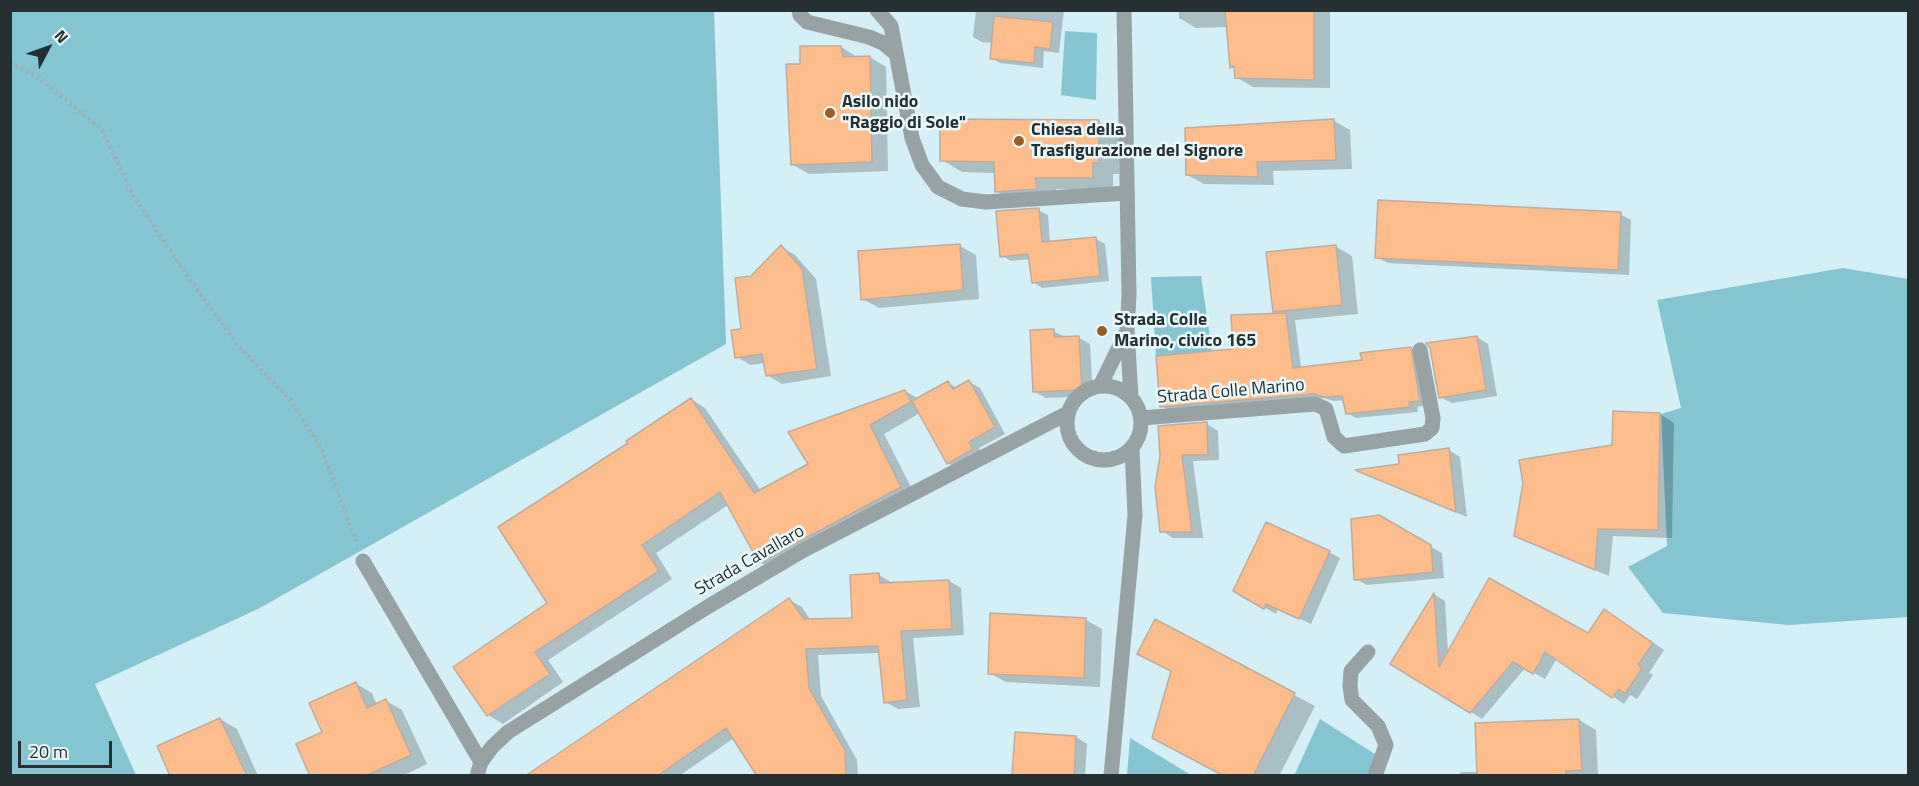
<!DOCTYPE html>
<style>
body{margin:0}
#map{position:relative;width:1919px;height:786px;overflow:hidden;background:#d4eff5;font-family:"Titillium Web",sans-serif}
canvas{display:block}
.frame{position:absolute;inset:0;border:12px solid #263032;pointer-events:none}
.north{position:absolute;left:18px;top:18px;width:60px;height:60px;-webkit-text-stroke:4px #eafafd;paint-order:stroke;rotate:49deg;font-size:16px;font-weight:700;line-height:24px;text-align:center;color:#263032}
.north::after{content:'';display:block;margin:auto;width:21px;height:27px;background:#263032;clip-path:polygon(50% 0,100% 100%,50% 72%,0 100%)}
.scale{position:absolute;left:18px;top:741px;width:94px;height:27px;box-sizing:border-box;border:3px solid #263032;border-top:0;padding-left:8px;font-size:18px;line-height:21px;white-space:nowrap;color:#263032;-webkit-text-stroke:4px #eafafd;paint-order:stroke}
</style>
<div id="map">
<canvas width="1919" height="786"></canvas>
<div class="frame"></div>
<div class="north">N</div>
<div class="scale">20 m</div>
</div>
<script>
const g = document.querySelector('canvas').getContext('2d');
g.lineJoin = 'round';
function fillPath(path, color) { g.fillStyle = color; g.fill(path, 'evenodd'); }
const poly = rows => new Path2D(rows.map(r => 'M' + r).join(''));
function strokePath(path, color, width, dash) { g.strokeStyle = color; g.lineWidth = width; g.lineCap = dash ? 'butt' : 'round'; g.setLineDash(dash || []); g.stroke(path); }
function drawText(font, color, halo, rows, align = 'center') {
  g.font = font + ' "Titillium Web",sans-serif'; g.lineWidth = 5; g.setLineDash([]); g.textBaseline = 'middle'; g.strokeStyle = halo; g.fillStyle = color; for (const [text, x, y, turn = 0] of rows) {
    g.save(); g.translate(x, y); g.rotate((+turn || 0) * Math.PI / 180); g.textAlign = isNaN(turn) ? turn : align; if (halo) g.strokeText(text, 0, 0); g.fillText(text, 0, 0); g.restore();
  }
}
fillPath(poly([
 [10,11,714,11,726,344,258,609,95,684,136,775,11,775],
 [1065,31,1097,33,1096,100,1061,95],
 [1843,268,1908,279,1908,617,1789,625,1663,613,1628,567,1667,546,1661,414,1681,408,1657,300],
 [1201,276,1212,351,1156,356,1151,277],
 [1320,719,1381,758,1375,775,1294,776],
 [1130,738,1191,775,1127,775]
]), '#85c4d1');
fillPath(poly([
 [976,10,1064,10,1059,53,1044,51,1043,68,1000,63,991,58,992,43,982,42,973,37],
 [1179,10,1330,10,1330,88,1253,87,1236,77,1236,69,1231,67,1228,27,1196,28,1179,18],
 [841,47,857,57,870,57,886,67,888,171,809,174,792,164,801,66],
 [1334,121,1350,130,1352,169,1273,171,1274,185,1204,184,1187,175],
 [1099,122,1119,134,1119,174,1113,174,1113,189,1056,189,1057,200,1017,203,996,191,996,173,962,172,942,160],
 [1038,210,1048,215,1050,243,1096,239,1105,244,1109,281,1042,288,1033,282,1031,259,1011,261,1002,256],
 [1620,214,1631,220,1629,275,1388,263,1376,257],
 [960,246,976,255,979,299,879,308,863,299],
 [1335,246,1352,256,1358,314,1295,320,1301,368,1364,361,1411,348,1419,353,1428,405,1417,407,1418,412,1356,418,1347,413,1345,400,1334,401,1324,398,1170,411,1162,406,1280,315,1274,311],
 [781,247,795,255,816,279,831,376,782,384,767,375,765,363,751,365,737,357,752,277],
 [1053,331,1065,337,1079,338,1090,344,1093,396,1046,398,1035,392],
 [1477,337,1488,344,1497,396,1452,403,1440,397],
 [969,382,980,388,1005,434,979,448,983,456,959,470,948,463,920,413,884,434,915,495,775,571,760,562,728,505,656,553,672,579,548,660,563,682,503,724,488,715,549,604,630,443,691,399,705,408,761,491,810,465,905,391,919,399,948,383,957,388],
 [1660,414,1674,423,1672,538,1613,536,1609,576,1530,543,1515,535,1614,446],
 [1207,424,1218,431,1219,460,1193,461,1203,538,1173,538,1162,531,1156,487],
 [1449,450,1460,457,1467,517,1359,471,1400,466],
 [1379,517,1442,553,1444,578,1367,585,1355,579],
 [1329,552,1340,558,1311,624,1278,609,1276,614,1235,591],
 [879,575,891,582,892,584,949,581,961,588,964,635,913,638,920,707,898,709,885,702,880,653,818,655,821,696,857,760,858,776,759,776,734,738,679,776,544,776,789,600,802,607,811,621,854,619],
 [1435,595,1445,601,1448,653,1588,635,1616,617,1664,650,1649,673,1653,675,1637,699,1630,695,1624,704,1557,658,1545,679,1525,668,1482,719,1392,663],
 [1086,620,1102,629,1100,687,1006,682,989,673],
 [355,683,372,693,377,705,386,701,402,710,427,764,402,776,312,776,324,733],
 [1294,695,1315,706,1279,776,1225,776],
 [220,719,237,729,258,776,172,776],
 [1579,720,1596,730,1598,776,1460,776,1460,772,1479,772],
 [1076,737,1087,744,1085,776,1014,776]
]), '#0003');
const building = poly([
 [1225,10,1314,10,1314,80,1235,78,1234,66,1230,68,1225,10],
 [994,16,1053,22,1050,49,1035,47,1034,63,990,59,994,16],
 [800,46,841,46,843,57,870,56,872,162,791,165,786,64,800,64,800,46],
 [940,119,1099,120,1099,163,1093,163,1093,178,1035,178,1037,189,995,192,994,162,940,161,940,119],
 [1334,119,1336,160,1257,162,1258,177,1186,175,1185,128,1334,119],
 [1378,200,1621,212,1618,270,1375,258,1378,200],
 [1039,208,1042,242,1096,237,1100,276,1032,283,1028,254,1000,257,996,211,1039,208],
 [960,244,963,290,861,300,858,251,960,244],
 [781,245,802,269,817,369,766,376,762,354,735,358,731,330,741,329,735,278,751,276,781,245],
 [1336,245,1342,305,1273,312,1266,252,1336,245],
 [1286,313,1293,368,1362,360,1360,353,1411,347,1420,401,1409,402,1410,407,1346,414,1342,396,1324,397,1314,394,1160,407,1156,356,1233,349,1231,315,1286,313],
 [1054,329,1054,337,1079,336,1082,390,1033,392,1030,330,1054,329],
 [1477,336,1486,390,1439,398,1430,348,1426,343,1477,336],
 [969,380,995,427,969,442,973,449,947,464,912,401,948,381,953,389,969,380],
 [905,390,911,402,870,425,901,487,759,563,720,492,642,545,659,571,535,652,550,674,487,716,453,667,547,603,498,527,628,443,626,441,691,398,754,493,808,464,788,432,905,390],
 [1613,411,1660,413,1658,530,1598,529,1595,570,1514,536,1523,483,1519,460,1612,445,1613,411],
 [1207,422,1208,455,1182,455,1192,532,1160,532,1155,487,1160,456,1158,426,1207,422],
 [1449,448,1456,512,1355,470,1399,464,1398,455,1449,448],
 [1379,515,1431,545,1433,572,1354,580,1351,519,1379,515],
 [1266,522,1330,551,1299,619,1266,604,1264,609,1233,591,1266,522],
 [879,573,880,583,949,580,952,629,901,631,907,700,884,703,878,646,806,649,809,688,845,751,846,776,757,776,726,728,657,776,525,776,789,598,804,619,852,618,850,575,879,573],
 [1489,578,1588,633,1604,609,1653,643,1638,665,1642,668,1625,694,1619,689,1612,698,1545,652,1533,674,1513,662,1470,713,1390,664,1434,593,1439,667,1489,578],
 [990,613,1086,618,1084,678,988,674,990,613],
 [1155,619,1295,693,1253,776,1224,776,1152,738,1171,671,1137,654,1155,619],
 [356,682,367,708,386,699,411,755,365,776,310,776,296,744,322,732,309,703,356,682],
 [220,718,247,776,170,776,157,746,220,718],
 [1579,719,1582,770,1566,771,1566,776,1477,776,1475,723,1579,719],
 [1015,732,1076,736,1074,776,1012,776,1015,732]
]);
fillPath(building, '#febd8d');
strokePath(building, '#bfac9e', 1.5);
strokePath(poly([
 [10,63,38,77,102,130,133,195,190,280,237,344,291,401,322,450,356,541]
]), '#9cb1b6', 4, [3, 3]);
strokePath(poly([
 [799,10,800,15,807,22,869,37,883,43,895,53],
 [877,10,891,26,912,138,922,165,938,187,962,199,986,202,1127,193],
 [1141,418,1315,404,1326,409,1334,437,1344,446,1425,434,1432,428,1433,418,1420,350],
 [363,561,481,762]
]), '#97a2a5', 15);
strokePath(poly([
 [1124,10,1129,295,1127,331,1131,397],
 '1067 423a37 37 0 1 1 74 0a37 37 0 1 1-74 0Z',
 [1100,386,1127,331],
 [1368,652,1351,671,1350,686,1352,700,1378,726,1386,745,1375,776],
 [477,776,481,762,492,747,508,732,709,606,802,551,1068,413],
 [1111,776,1135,515,1132,449]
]), '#97a2a5', 15);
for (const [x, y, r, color] of [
 [830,113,6,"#9c5c26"],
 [1019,141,6,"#9c5c26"],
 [1102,331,6,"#9c5c26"]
]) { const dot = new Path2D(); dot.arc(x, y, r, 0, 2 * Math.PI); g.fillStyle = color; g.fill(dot); strokePath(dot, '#eafafd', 2); }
drawText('bold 18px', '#263032', '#eafafd', [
 ["Asilo nido",842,103],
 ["\"Raggio di Sole\"",842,124],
 ["Chiesa della",1031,131],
 ["Trasfigurazione del Signore",1031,152],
 ["Strada Colle",1114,321],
 ["Marino, civico 165",1114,342]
], 'left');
drawText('18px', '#263032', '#eafafd', [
 ["Strada Colle Marino",1231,392,-5],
 ["Strada Cavallaro",750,561,-30]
]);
</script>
